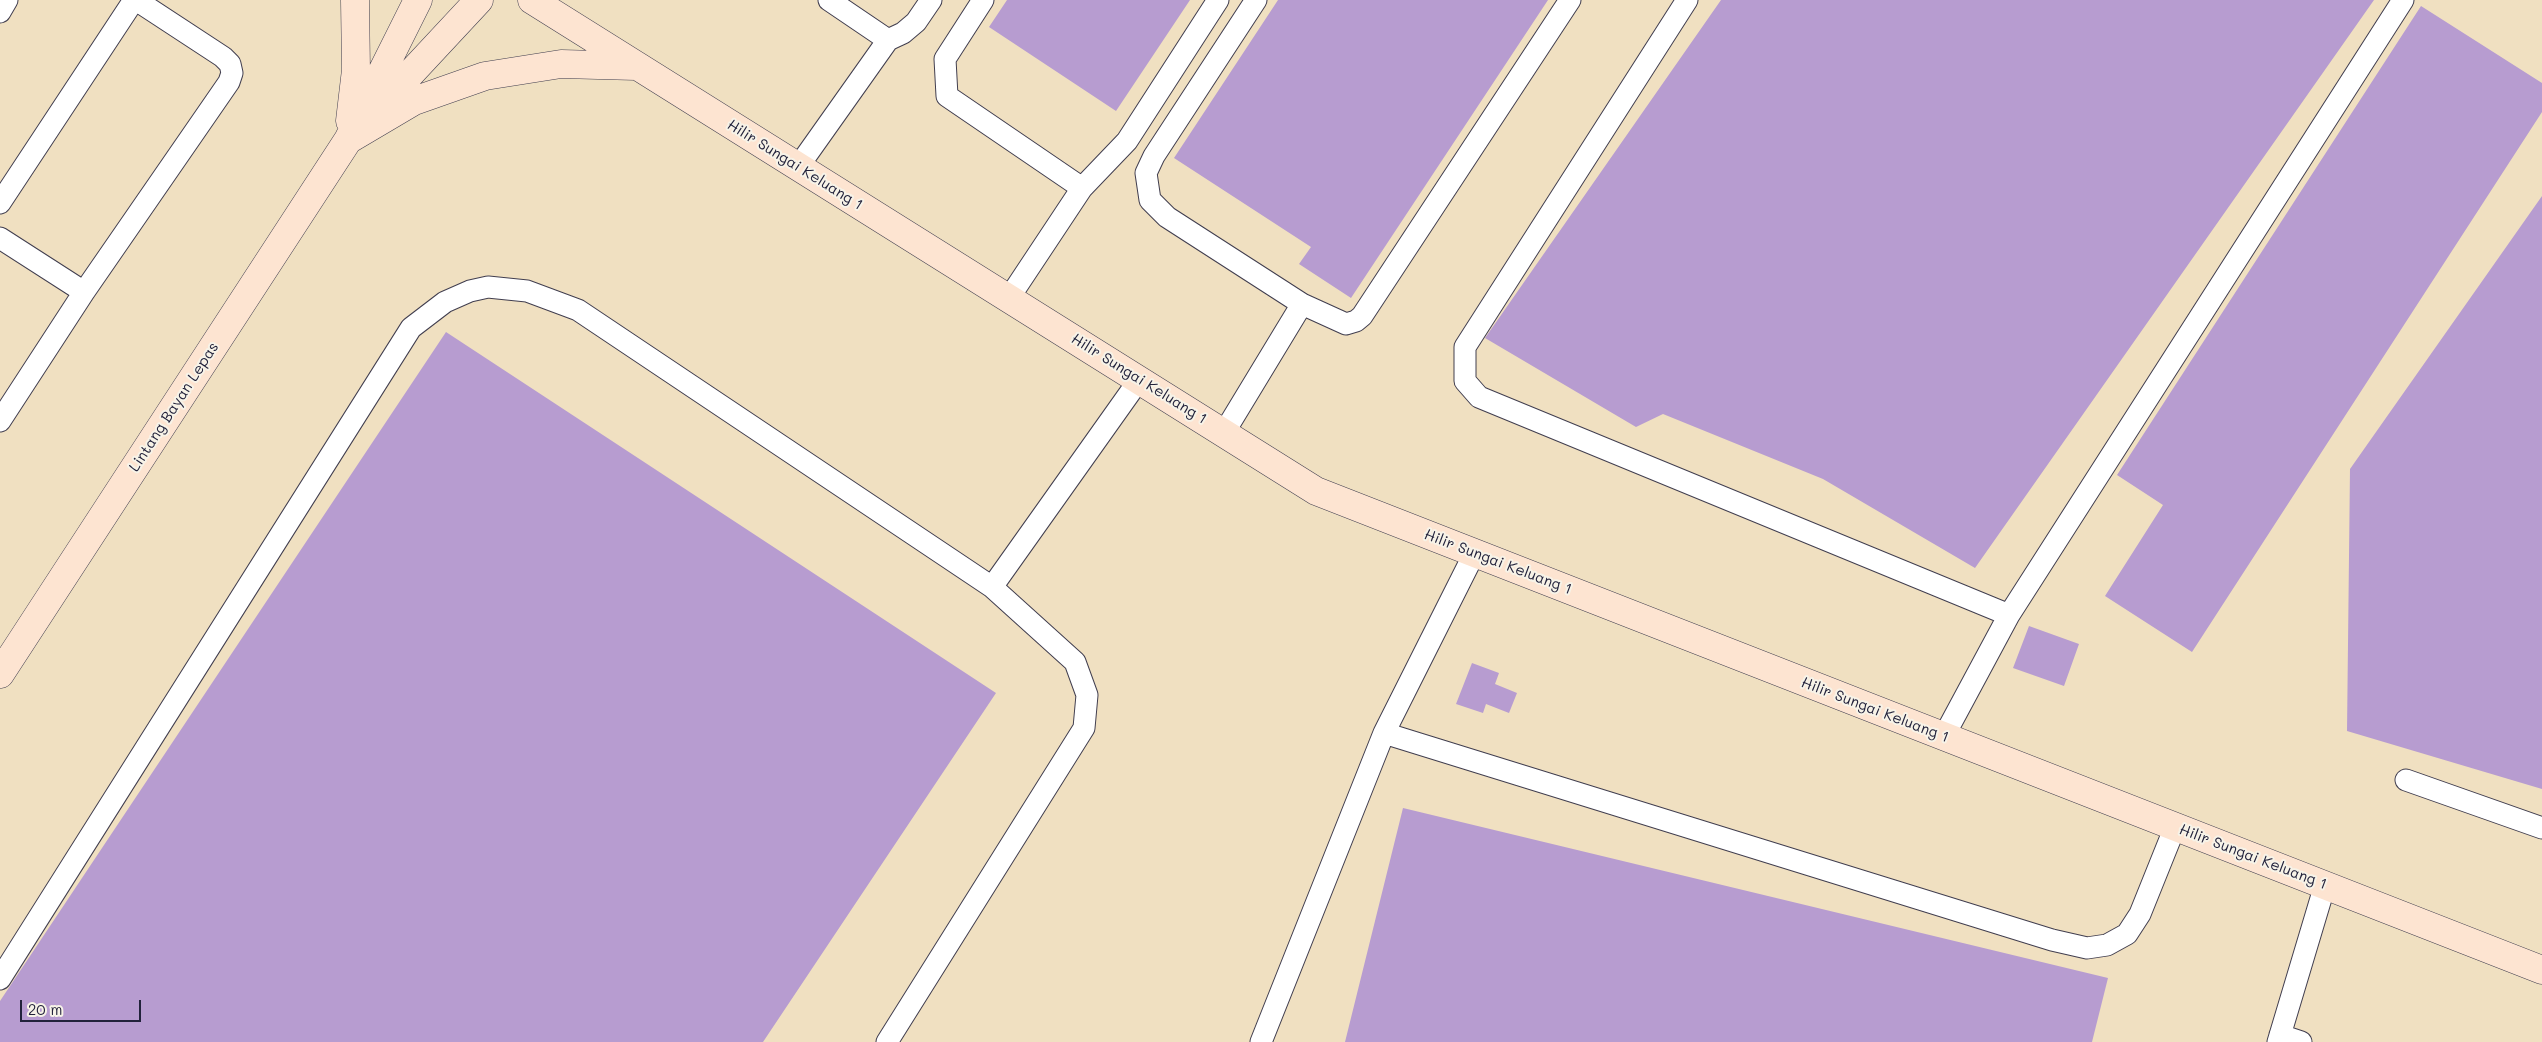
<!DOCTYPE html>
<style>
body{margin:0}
#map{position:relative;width:2542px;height:1042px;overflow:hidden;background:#f0e0c1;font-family:Mali,sans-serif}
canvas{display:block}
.scale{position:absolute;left:20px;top:1000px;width:121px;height:22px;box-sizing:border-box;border:2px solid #22223b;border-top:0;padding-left:6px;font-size:15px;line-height:18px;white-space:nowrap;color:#22223b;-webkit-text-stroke:4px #f7f3e8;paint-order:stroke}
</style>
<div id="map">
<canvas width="2542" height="1042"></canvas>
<div class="scale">20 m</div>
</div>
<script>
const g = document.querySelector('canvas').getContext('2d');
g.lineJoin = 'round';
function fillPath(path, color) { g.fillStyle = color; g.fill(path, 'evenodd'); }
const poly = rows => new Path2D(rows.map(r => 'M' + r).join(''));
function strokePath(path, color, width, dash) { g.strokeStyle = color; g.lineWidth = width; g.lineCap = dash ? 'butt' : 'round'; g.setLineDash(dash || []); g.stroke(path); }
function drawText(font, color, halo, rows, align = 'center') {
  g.font = font + ' Mali,sans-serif'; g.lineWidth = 4; g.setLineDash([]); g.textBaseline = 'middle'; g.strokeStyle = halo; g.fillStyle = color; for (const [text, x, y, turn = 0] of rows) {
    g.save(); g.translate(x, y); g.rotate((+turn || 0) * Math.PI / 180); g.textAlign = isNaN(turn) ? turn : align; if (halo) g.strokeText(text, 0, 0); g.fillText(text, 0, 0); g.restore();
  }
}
fillPath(poly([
 [1007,0,1190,0,1116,111,989,27],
 [1278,0,1548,0,1351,298,1299,264,1311,247,1174,158],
 [1721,0,2374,0,1975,568,1823,479,1663,414,1636,427,1485,338],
 [2421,6,2542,83,2542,112,2192,652,2105,596,2163,505,2117,475],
 [2542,196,2542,789,2347,731,2350,469],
 [446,332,996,693,763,1042,0,1042,0,1001],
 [2029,626,2079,644,2064,686,2013,668],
 [1472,663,1499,673,1495,684,1517,693,1509,713,1486,704,1483,713,1456,704],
 [1403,808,2108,978,2092,1042,1345,1042]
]), '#b79cd0');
const lane = poly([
 [983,0,945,59,947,96,1082,188,1009,298],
 [1256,0,1154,156,1146,173,1150,200,1167,217,1302,304,1346,324,1356,321,1362,316,1570,0],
 [1687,0,1465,347,1465,381,1479,397,2009,615,2403,0],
 [0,12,7,0],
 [888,40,903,33,916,22,931,0],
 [798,167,888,40,829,0],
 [1082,188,1127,141,1218,0],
 [0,203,134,0],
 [0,238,84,292,0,421],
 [84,292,229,82,232,73,230,64,223,57,136,0],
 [1225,431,1302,304],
 [992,587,1139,380],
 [1384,733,1475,552],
 [1944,736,2009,615],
 [2406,780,2542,828],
 [0,979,411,328,445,302,470,291,488,287,527,291,578,310,992,587,1075,662,1087,695,1084,728,887,1042],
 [1261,1042,1384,733,2052,940,2087,948,2107,945,2127,934,2140,914,2175,827],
 [2278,1042,2325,885],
 [2280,1042,2280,1035,2301,1042]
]);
const secondary = poly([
 [532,0,1316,491,2542,970],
 [370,117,479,0],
 [350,121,356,70,355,0],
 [348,140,414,101,485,76,561,64,636,66],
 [0,674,348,140,418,0]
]);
strokePath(lane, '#413e4f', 23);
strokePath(secondary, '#413e4f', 29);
strokePath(lane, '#fff', 21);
strokePath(secondary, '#fde4d1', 28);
drawText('15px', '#22223b', '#f7f3e8', [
 ["Hilir Sungai Keluang 1",795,165,32],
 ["Hilir Sungai Keluang 1",1139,379,32],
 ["Lintang Bayan Lepas",174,407,-57],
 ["Hilir Sungai Keluang 1",1498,562,21],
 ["Hilir Sungai Keluang 1",1875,710,21],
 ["Hilir Sungai Keluang 1",2253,857,21]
]);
</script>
